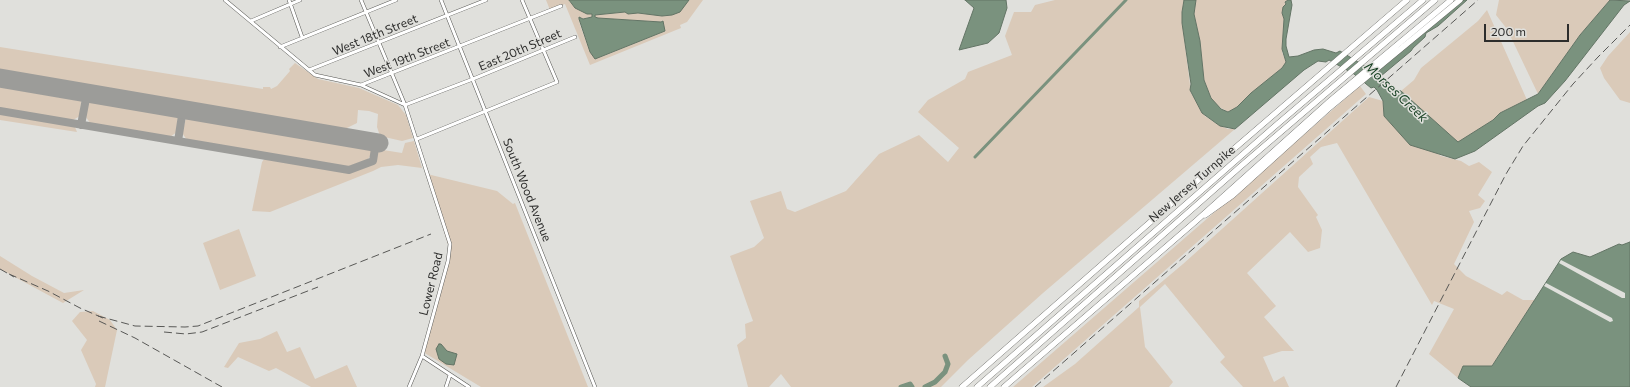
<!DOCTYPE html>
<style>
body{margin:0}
#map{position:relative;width:1630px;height:387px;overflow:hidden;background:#e0e0dc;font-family:Commissioner,sans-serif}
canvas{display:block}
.scale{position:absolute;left:1484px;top:24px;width:85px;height:18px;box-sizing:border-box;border:2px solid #2d2d2c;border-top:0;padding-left:5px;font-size:12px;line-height:14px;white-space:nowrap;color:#2d2d2c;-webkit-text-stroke:3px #e0e0dc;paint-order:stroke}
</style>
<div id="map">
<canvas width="1630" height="387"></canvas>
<div class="scale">200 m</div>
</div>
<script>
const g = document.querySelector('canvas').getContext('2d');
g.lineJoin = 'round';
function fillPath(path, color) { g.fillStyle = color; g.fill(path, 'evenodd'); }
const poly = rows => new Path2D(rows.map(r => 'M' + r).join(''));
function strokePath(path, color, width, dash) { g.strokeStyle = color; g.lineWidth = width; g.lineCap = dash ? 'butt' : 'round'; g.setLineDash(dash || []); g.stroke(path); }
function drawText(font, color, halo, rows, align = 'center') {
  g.font = font + ' Commissioner,sans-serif'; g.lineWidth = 3; g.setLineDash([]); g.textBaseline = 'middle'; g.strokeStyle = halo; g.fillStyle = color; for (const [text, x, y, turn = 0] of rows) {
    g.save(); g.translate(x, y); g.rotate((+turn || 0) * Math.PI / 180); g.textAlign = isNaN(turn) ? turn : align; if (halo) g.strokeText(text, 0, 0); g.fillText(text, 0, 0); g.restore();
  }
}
fillPath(poly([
 [546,0,569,0,575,8,592,14,592,17,579,19,580,25,590,52,601,57,665,31,662,20,661,22,598,18,595,17,595,15,625,12,669,16,689,0,703,0,687,22,680,25,681,28,590,65,565,4,550,10],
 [1055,0,1184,0,1182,12,1183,29,1191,93,1205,116,1217,124,1228,129,1235,129,1043,293,968,360,941,387,791,387,781,374,769,387,748,387,737,345,746,338,745,324,753,321,730,256,754,247,764,238,750,201,781,191,787,209,795,212,846,191,879,154,919,135,948,162,959,148,918,112,928,100,965,79,968,72,1012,55,1005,36,1014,12,1031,12,1035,5],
 [1196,0,1288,0,1285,2,1286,4,1282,13,1284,19,1282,52,1286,62,1282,68,1252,93,1237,107,1228,112,1216,105,1211,98,1204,80,1200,41,1194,14],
 [1499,0,1610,0,1580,35,1538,94,1507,29,1496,15],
 [1487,10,1527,100,1500,113,1493,120,1458,143,1401,91,1414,80,1421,68,1478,21],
 [1630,32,1630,103,1620,100,1604,78,1600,68,1608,56],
 [0,47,263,89,263,87,270,87,271,89,277,86,290,71,289,69,295,63,318,79,359,88,398,105,406,115,413,138,402,141,380,136,377,127,378,114,369,111,358,110,357,123,345,129,0,70],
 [1360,86,1366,94,1032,387,1013,387],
 [0,87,81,101,80,116,73,120,0,108],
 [1369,97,1383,101,1384,116,1441,156,1461,161,1469,166,1479,162,1492,172,1478,195,1485,201,1480,208,1469,211,1474,222,1454,264,1466,276,1502,295,1507,291,1523,300,1535,300,1492,366,1463,366,1458,378,1429,354,1454,309,1434,301,1432,305,1337,143,1321,147,1310,157,1313,164,1299,177,1298,187,1318,215,1316,217,1322,230,1320,248,1308,252,1290,232,1247,273,1276,306,1264,317,1294,351,1282,351,1263,357,1274,382,1284,376,1289,387,1243,387,1220,362,1225,357,1165,284,1140,307,1145,347,1173,382,1169,387,1043,387,1075,364,1139,307,1139,301,1183,264],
 [88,102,178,117,177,132,170,137,90,123,86,117],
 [0,112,72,125,75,127,77,132,0,120],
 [186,118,371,150,372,154,367,160,347,167,187,140,182,133],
 [414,141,422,168,398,165,381,167,373,171,270,212,252,211,262,162,265,158,350,171,373,162,377,149,402,153,405,143],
 [427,174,497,191,513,204,515,203,588,387,481,387,423,352,450,251],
 [239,229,256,276,220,290,203,243],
 [0,256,32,276,64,293,84,290,63,303,0,269],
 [93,311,110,320,117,330,105,387,95,387,96,384,81,350,87,340,72,321,80,312],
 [277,331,287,352,300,347,315,379,347,365,357,387,311,387,276,368,269,371,238,357,228,368,224,367,239,343,260,339]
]), '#dacab9');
const water = poly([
 [569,0,689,0,680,12,672,15,662,16,638,13,628,14,625,12,595,15,595,17,598,18,661,22,663,21,665,31,595,59,590,52,579,19,579,17,583,19,592,17,592,14,587,14,575,8,569,0],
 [965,0,1006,0,1007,8,999,33,988,43,959,50,974,8,965,0],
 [1184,0,1196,0,1194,14,1200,41,1204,80,1211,98,1221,109,1228,112,1237,107,1251,93,1282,68,1286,62,1282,49,1284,19,1282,13,1283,7,1286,4,1285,2,1288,0,1291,0,1292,5,1286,39,1286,46,1289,57,1298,56,1314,50,1323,49,1336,53,1340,51,1376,73,1464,0,1467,0,1438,26,1426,33,1425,37,1413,48,1411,51,1381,76,1385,86,1401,91,1458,142,1493,120,1500,113,1538,94,1580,35,1610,0,1630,1,1624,5,1565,81,1545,103,1538,106,1475,151,1455,159,1410,145,1384,116,1383,101,1377,90,1374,87,1371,88,1354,74,1329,60,1326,62,1318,61,1304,70,1235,129,1220,126,1202,113,1190,90,1191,84,1182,23,1182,12,1184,0],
 [1630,242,1630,387,1471,387,1458,378,1463,366,1492,366,1561,259,1573,252,1590,257,1619,244,1622,245,1630,242],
 [439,344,441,344,447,351,457,354,454,365,446,364,439,359,436,349,439,344]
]);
fillPath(water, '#7a927e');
strokePath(water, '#637465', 1);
fillPath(poly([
 [1561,260,1625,293,1625,298,1622,298,1559,263],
 [1546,283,1612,318,1613,321,1610,322,1544,286]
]), '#e0e0dc');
strokePath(poly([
 [975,157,1126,0]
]), '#7a927e', 3);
strokePath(poly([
 [901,387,910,384,912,387],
 [925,387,935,382,945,372,948,364,945,356]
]), '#7a927e', 5);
strokePath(poly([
 [0,111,349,170,373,161,376,142],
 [81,125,87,93],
 [178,141,183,109]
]), '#9c9c99', 8);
strokePath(poly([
 [0,78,379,143]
]), '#9c9c99', 19);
const street = poly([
 [225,0,315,75,361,85,405,105],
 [289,0,302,37],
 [361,0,405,105,450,244,448,261,422,356,409,387],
 [441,0,595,387],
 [251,21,300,0],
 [280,47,396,0],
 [309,70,486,0],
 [361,85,561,6],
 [405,105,473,79,575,37],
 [417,139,557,82,522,0],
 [422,356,469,387],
 [446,387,450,375]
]);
const highway = poly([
 [1205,215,1233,195,1328,109,1460,0],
 [962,387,1228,154,1407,0],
 [977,387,1274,127,1423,0],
 [990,387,1241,166,1435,0],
 [1004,387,1196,221,1331,100,1451,0]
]);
strokePath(street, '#575754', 4);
strokePath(highway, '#575754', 6);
strokePath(street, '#fff', 3);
strokePath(highway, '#fff', 5.5);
strokePath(poly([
 [0,269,14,277],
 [9,274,48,291,80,308,103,318],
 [98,316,135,326,185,327,198,326,431,234],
 [99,321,135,338,222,387],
 [164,332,186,334,202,332,318,287],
 [1035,387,1478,0],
 [1396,387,1506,174,1523,146,1573,84,1598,57,1630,25]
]), '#585856', 1, [8, 4]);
drawText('12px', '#2d2d2c', '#e0e0dc', [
 ["West 18th Street",375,35,-22],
 ["East 20th Street",520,50,-23],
 ["West 19th Street",407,58,-21],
 ["New Jersey Turnpike",1192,184,-41],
 ["South Wood Avenue",527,190,68],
 ["Lower Road",431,284,-76]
]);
drawText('italic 13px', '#133d1f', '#e0e0dc', [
 ["Morses Creek",1396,92,43]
]);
</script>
